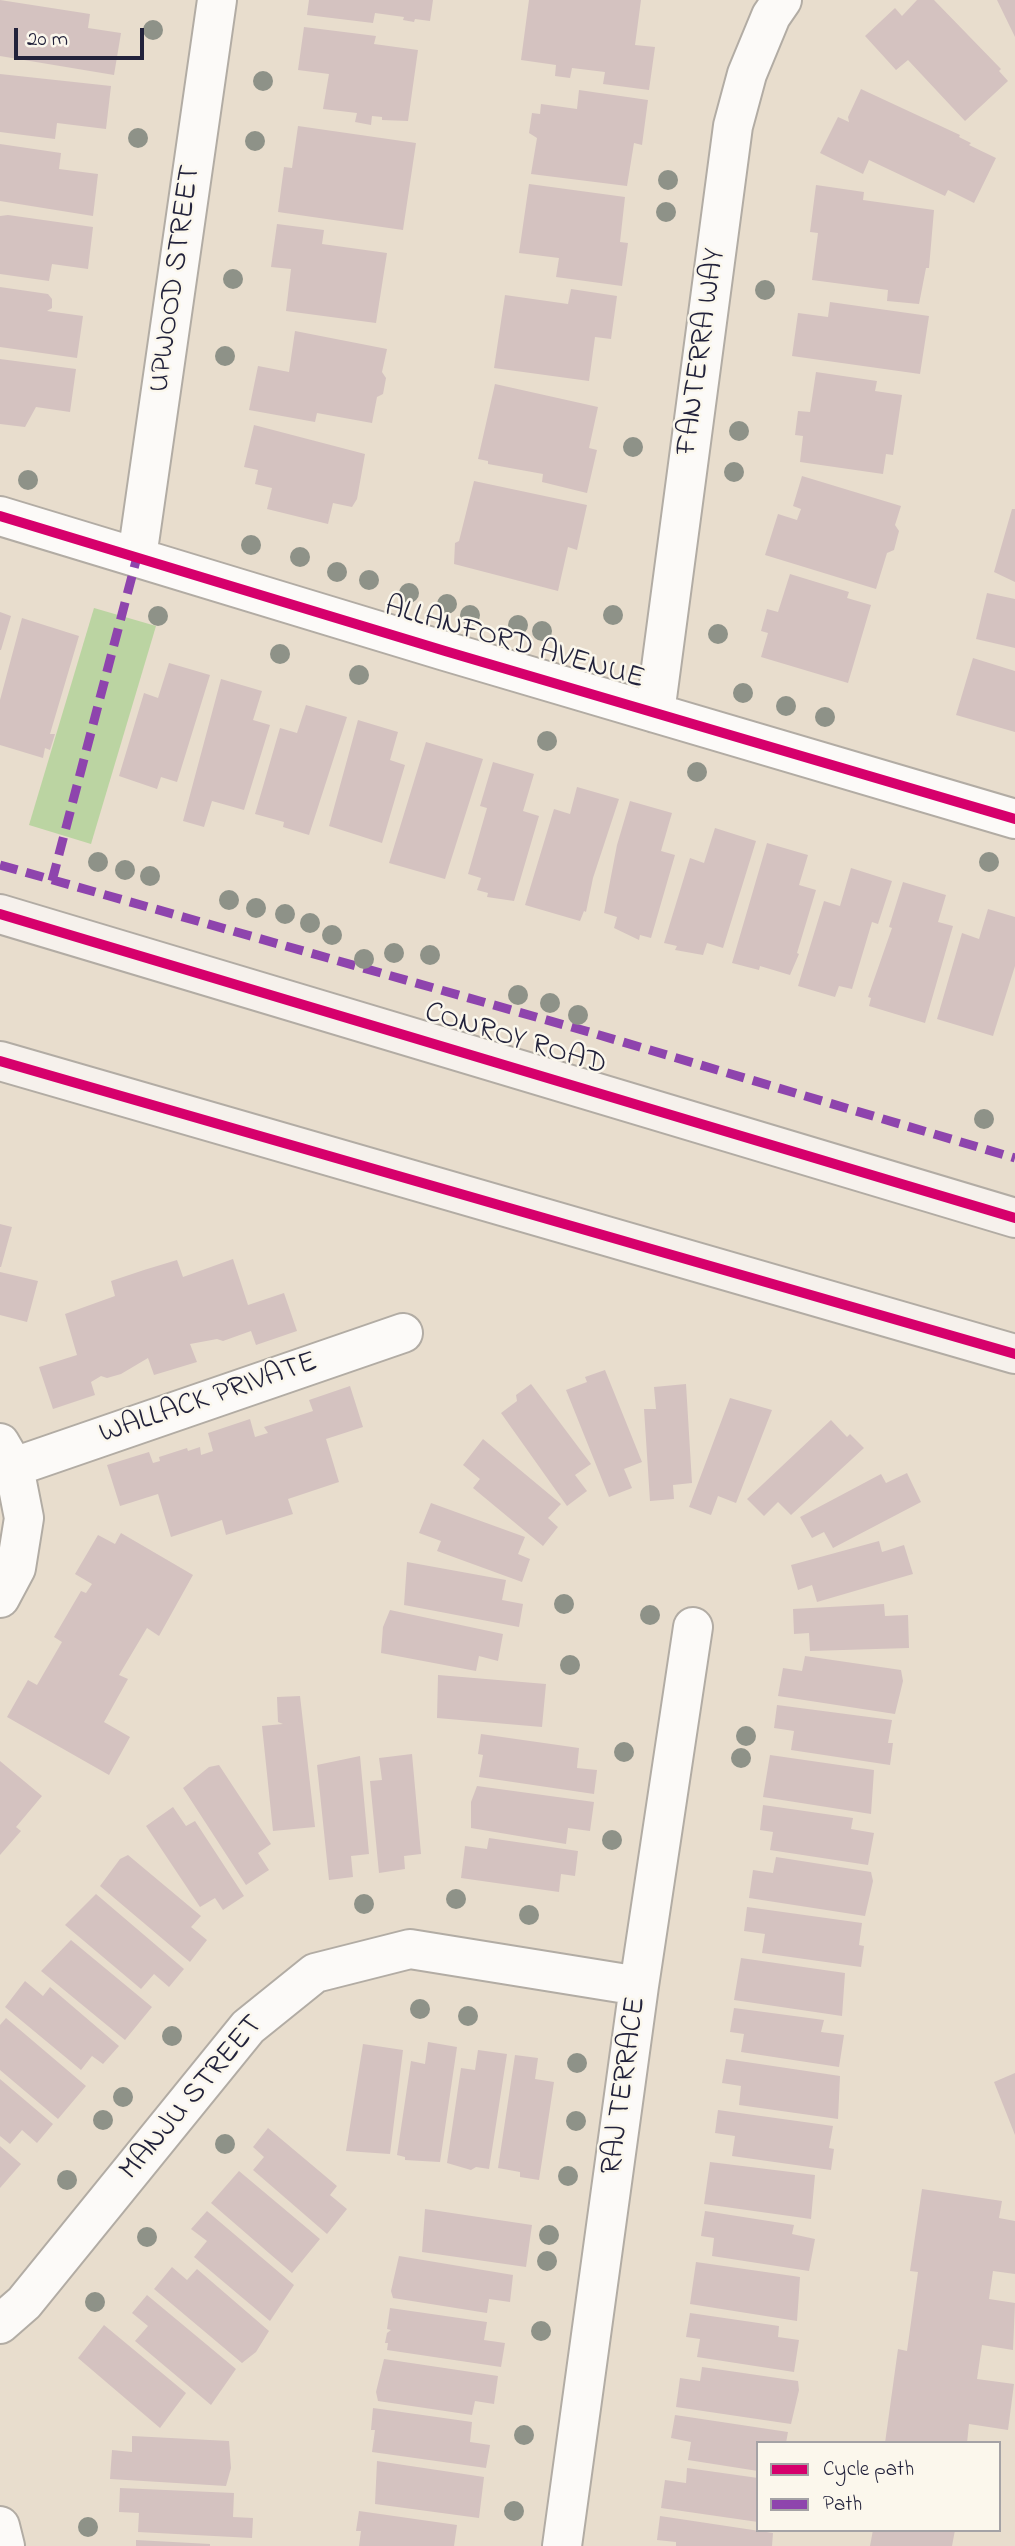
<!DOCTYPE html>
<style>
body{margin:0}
#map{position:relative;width:1015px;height:2546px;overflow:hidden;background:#e8ddcd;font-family:"Indie Flower",sans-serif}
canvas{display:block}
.legend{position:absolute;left:756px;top:2441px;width:245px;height:91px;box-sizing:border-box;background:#fbf7ec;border:2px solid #a4a2a5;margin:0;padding:9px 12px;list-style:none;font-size:21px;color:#22223b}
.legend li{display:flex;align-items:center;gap:14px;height:35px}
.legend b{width:35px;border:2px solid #a4a2a5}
.scale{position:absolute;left:14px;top:28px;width:130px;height:32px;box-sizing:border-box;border:4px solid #22223b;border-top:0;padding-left:9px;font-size:21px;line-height:24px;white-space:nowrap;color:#22223b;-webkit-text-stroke:5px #fbf7ec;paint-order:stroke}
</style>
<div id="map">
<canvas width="1015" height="2546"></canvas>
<ul class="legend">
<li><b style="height:9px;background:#d6006c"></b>Cycle path</li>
<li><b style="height:9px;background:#8e44ad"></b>Path</li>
</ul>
<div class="scale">20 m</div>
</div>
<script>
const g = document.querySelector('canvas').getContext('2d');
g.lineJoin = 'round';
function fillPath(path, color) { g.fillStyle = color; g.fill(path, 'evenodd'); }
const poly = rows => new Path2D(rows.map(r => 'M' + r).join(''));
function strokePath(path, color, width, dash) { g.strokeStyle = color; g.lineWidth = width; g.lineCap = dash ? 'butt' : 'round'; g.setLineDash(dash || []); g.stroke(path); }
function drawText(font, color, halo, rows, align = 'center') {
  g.font = font + ' "Indie Flower",sans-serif'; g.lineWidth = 5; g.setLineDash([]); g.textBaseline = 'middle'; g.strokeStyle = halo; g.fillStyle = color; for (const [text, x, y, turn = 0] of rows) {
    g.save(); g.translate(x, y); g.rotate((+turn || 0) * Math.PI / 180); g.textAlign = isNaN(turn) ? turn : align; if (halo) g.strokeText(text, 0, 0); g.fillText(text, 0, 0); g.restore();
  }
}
fillPath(poly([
 [94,608,156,626,91,844,29,825]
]), '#bbd4a2');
fillPath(poly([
 [0,0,90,14,88,28,121,33,114,75,0,56],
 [309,0,433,0,430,21,415,19,414,22,403,20,404,17,375,13,373,23,307,15],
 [529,0,641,0,635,45,655,47,649,90,603,84,605,72,572,68,570,78,555,76,556,65,521,60],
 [917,0,934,0,1001,69,999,71,1008,81,965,121,908,60,896,70,865,36,895,8,902,16],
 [997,0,1015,0,1015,37],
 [304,27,376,36,374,44,418,50,408,121,382,120,382,117,372,116,371,125,355,122,357,113,323,109,329,74,298,70],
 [0,74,111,86,106,129,57,123,55,139,0,132],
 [861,89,960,135,959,137,971,143,969,145,996,158,974,203,948,190,945,196,869,160,863,174,820,153,838,117,849,122,848,117],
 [579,90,648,100,642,145,634,143,627,186,531,174,537,138,529,133,532,113,540,114,541,104,577,109],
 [298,126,416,143,403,230,278,212,284,167,292,168],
 [0,144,61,153,59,169,98,174,93,216,0,201],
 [529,184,625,197,620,242,628,243,622,286,556,277,559,258,519,253],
 [816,185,864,192,863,200,934,210,929,268,926,268,919,304,887,301,888,290,812,280,818,233,810,232],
 [8,215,93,227,88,269,52,264,49,281,0,274,0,216],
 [277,224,324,230,322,244,387,253,376,323,286,311,291,269,271,267],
 [0,287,48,294,52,299,52,308,47,311,83,316,77,358,0,347],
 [571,289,617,296,611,339,595,337,589,381,494,368,505,295,568,304],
 [830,302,929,316,920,374,792,356,798,313,828,317],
 [295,331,387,349,382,372,386,378,383,394,377,397,372,423,317,413,315,422,249,410,258,366,289,372],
 [0,359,76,369,70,412,36,407,25,427,0,424],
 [816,372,877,381,875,391,902,395,893,455,886,454,883,474,800,462,803,436,795,435,798,411,810,412],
 [495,384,598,407,589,448,597,450,587,493,542,482,543,474,488,464,488,461,478,459],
 [254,425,365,454,357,499,352,507,333,503,328,524,267,509,272,488,255,484,258,470,244,467],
 [802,476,901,506,895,525,899,531,894,550,887,553,876,589,765,555,778,514,797,520,801,509,793,506],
 [474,481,587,505,577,550,568,547,558,591,454,564,455,543,459,541],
 [1012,509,1015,509,1015,582,994,572],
 [790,574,849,592,847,598,871,605,848,683,761,657,768,633,761,631,767,609,778,612],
 [987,593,1015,599,1015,648,976,639],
 [0,612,11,616,1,650,0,650],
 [22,618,79,636,50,734,55,734,50,750,45,748,43,758,0,745,0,700],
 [973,658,1015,671,1015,732,956,715],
 [169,663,210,675,177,782,161,777,157,789,119,776,144,693,158,698],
 [221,679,262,691,253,720,270,725,244,810,212,801,204,827,183,821],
 [306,705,347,717,309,835,283,827,284,822,255,814,280,728,297,733],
 [358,720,398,732,390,760,405,765,382,843,329,826],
 [426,742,483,759,445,879,389,863],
 [493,762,534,774,523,811,539,816,514,901,487,897,488,893,477,890,481,878,468,874,487,808,480,806],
 [577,787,619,799,593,878,586,912,584,911,580,921,525,905,554,809,570,814],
 [630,801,672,813,661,851,675,855,651,938,640,935,639,940,614,928,617,917,604,913,617,845],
 [715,828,756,841,723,948,707,943,703,955,675,950,677,946,664,943,690,858,704,863],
 [767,843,808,855,799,885,816,890,797,953,799,954,790,975,760,966,759,970,732,963],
 [851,868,892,881,878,924,872,922,852,989,839,986,835,997,798,986,824,901,840,906],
 [903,882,946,895,938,922,953,926,925,1023,869,1006,871,998,868,997,892,928,889,927],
 [988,909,1015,917,1015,966,993,1036,937,1019,962,933,979,939],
 [0,1224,12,1227,1,1267,0,1267],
 [233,1259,248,1305,284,1293,297,1331,256,1345,251,1331,223,1341,217,1339,190,1344,197,1362,154,1375,148,1358,121,1374,107,1378,101,1376,91,1382,95,1395,53,1409,39,1367,77,1355,65,1314,115,1296,111,1281,144,1270,177,1260,183,1277],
 [0,1272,38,1281,27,1322,0,1315],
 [605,1370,642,1462,624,1469,632,1488,609,1497,566,1390,587,1382,585,1377],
 [531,1384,591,1464,575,1475,587,1491,567,1506,501,1413,517,1401,516,1395],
 [686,1384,692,1483,673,1485,674,1499,650,1501,644,1409,656,1409,654,1387],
 [350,1386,363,1427,326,1439,339,1482,288,1499,293,1514,226,1535,222,1520,171,1537,158,1494,120,1506,107,1465,149,1452,153,1463,160,1461,159,1457,187,1448,188,1451,200,1447,201,1455,213,1451,208,1433,250,1419,255,1437,268,1433,264,1427,313,1411,309,1400],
 [730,1398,772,1410,736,1503,718,1496,711,1515,689,1507],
 [831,1420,847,1437,850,1434,864,1448,791,1515,778,1502,764,1516,747,1499],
 [483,1439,561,1504,548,1518,558,1527,543,1546,473,1488,480,1479,463,1465],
 [907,1473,921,1502,833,1548,824,1532,812,1538,800,1517,881,1474,886,1483],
 [431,1503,525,1537,518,1554,530,1559,522,1582,437,1551,441,1541,419,1533],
 [121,1533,193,1575,159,1636,147,1628,119,1675,128,1679,104,1722,130,1737,109,1775,7,1717,28,1680,37,1685,62,1642,54,1637,81,1591,86,1593,92,1584,75,1574,98,1535,115,1544],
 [879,1541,882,1552,904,1545,913,1574,817,1602,812,1585,798,1590,791,1565],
 [407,1562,506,1580,502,1600,523,1604,519,1627,404,1605],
 [884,1604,885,1616,908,1615,909,1648,810,1651,809,1633,794,1634,793,1609],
 [390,1610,503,1634,498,1661,479,1656,476,1671,381,1653,383,1627],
 [805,1656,901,1670,903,1681,895,1714,778,1696,783,1668,802,1671],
 [438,1675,546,1684,542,1727,437,1718],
 [300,1696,315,1827,273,1831,262,1726,283,1724,278,1722,277,1697],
 [777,1705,892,1720,888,1743,893,1743,890,1765,791,1750,794,1731,774,1728],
 [481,1734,579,1748,577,1768,597,1770,594,1794,479,1777,483,1755,478,1754],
 [412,1754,421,1854,404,1856,405,1869,379,1873,370,1781,382,1780,379,1758],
 [770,1755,874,1770,871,1814,763,1797],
 [360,1756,369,1854,351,1856,353,1877,329,1880,317,1765],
 [0,1761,42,1796,16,1827,21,1831,0,1855],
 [219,1765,271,1844,258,1853,269,1870,246,1885,183,1788,209,1767],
 [477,1786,594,1802,590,1831,568,1828,566,1844,471,1828,471,1802],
 [763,1805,853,1818,851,1829,874,1833,868,1865,770,1850,773,1832,760,1830],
 [173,1807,186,1826,195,1821,244,1896,223,1910,215,1898,200,1907,146,1826],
 [489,1838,578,1851,575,1876,561,1874,559,1892,461,1878,465,1846,487,1849],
 [128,1855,201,1916,191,1927,207,1940,190,1962,100,1886,120,1859],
 [776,1857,871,1872,873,1881,865,1916,749,1898,753,1870,773,1873],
 [96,1894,184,1969,169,1987,154,1974,141,1989,65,1925],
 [747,1907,862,1923,859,1945,864,1946,861,1967,762,1953,765,1934,744,1931],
 [71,1940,152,2007,125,2040,41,1971],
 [741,1958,845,1973,842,2016,734,2000],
 [25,1981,43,1996,50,1987,119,2046,103,2064,92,2056,81,2070,5,2007],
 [734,2008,824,2020,821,2032,844,2035,839,2067,741,2052,744,2034,730,2032],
 [6,2018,86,2086,58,2119,0,2070,0,2025],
 [428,2042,457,2047,440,2162,405,2160,405,2157,397,2155,411,2061,425,2064],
 [363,2044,403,2050,390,2154,346,2151],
 [478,2050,507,2054,489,2169,476,2167,471,2170,447,2163,461,2068,475,2070],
 [515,2055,538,2058,535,2079,554,2082,539,2180,520,2177,520,2172,498,2168],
 [726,2059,840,2076,838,2119,739,2105,741,2086,722,2083],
 [1015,2073,1015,2135,994,2082],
 [0,2079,53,2124,37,2143,22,2130,10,2144,0,2136],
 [718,2110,833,2126,829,2148,834,2149,831,2170,732,2156,735,2136,715,2133],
 [268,2128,337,2186,330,2195,347,2209,327,2234,253,2170,264,2157,253,2147],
 [0,2146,21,2164,0,2188],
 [710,2162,815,2175,811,2219,704,2204],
 [239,2171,320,2239,292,2273,211,2203],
 [922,2189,1002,2201,999,2218,1015,2221,1015,2274,993,2271,989,2299,1015,2303,1013,2350,982,2345,977,2379,1014,2384,1008,2430,969,2424,967,2443,885,2443,898,2349,907,2351,918,2272,910,2271],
 [425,2209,532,2225,526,2267,422,2252],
 [207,2211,294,2285,270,2321,194,2257,207,2241,191,2229],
 [705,2211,794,2225,792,2234,815,2239,809,2271,712,2256,714,2238,701,2236],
 [399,2256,513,2275,510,2302,489,2299,487,2313,393,2298,391,2291],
 [696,2262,800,2277,797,2321,690,2304],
 [172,2267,187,2280,197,2269,269,2331,256,2352,242,2363,154,2289],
 [147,2295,236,2369,211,2405,135,2341,148,2326,132,2313],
 [390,2308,487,2322,484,2340,505,2343,501,2367,387,2350,388,2343,385,2343,387,2333,391,2330,387,2329],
 [690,2313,779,2326,778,2337,799,2340,794,2372,697,2357,700,2339,686,2337],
 [104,2325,186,2393,160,2428,78,2358],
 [384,2359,498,2376,494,2404,475,2401,472,2415,378,2401,376,2392],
 [702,2367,798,2381,799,2390,791,2424,676,2407,680,2378,700,2381],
 [373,2408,472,2422,470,2442,490,2445,486,2468,372,2452,375,2430,371,2430],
 [675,2415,788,2432,786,2443,758,2443,758,2471,688,2460,691,2442,671,2438],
 [132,2436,229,2441,231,2468,226,2486,110,2479,112,2450,132,2452],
 [377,2461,484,2477,479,2518,375,2504],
 [687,2468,758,2478,758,2522,661,2508,665,2480,686,2483],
 [120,2488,234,2493,233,2517,253,2518,252,2538,138,2532,139,2513,119,2512],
 [359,2511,457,2525,454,2546,359,2546,361,2531,356,2531],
 [660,2516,773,2533,772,2546,676,2546,676,2542,657,2540],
 [873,2530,955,2530,952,2546,870,2546],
 [136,2540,210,2544,210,2546,136,2546]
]), '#d4c2c0');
const minor = poly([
 [0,516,445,651,1015,819],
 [137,557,217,0],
 [655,713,733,126,747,74,771,16,782,0],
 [0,1443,14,1467,24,1518,16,1568,0,1598],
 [14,1467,403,1333],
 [0,2324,24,2303,248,2027,315,1973,410,1949,639,1986],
 [562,2546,639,1986,693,1627]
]);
const tertiary = poly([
 [0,2526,5,2546]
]);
const secondary = poly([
 [0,914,1015,1218],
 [0,1061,1015,1354]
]);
strokePath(minor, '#b2aca4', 42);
strokePath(tertiary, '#b2aca4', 42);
strokePath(secondary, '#b2aca4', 42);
strokePath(minor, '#fcfaf8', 38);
strokePath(tertiary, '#fcfaf8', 38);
strokePath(secondary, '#f6f1ec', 38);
strokePath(poly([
 [0,865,589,1032,1015,1158],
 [52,881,137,557]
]), '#8e44ad', 9, [18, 9]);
strokePath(poly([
 [0,516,445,651,1015,819],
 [0,914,1015,1218],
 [0,1061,1015,1354]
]), '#d6006c', 10);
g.fillStyle = '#8e9288';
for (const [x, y] of [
 [153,30],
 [263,81],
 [138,138],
 [255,141],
 [668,180],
 [666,212],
 [233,279],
 [765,290],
 [225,356],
 [739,431],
 [633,447],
 [734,472],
 [28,480],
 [251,545],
 [300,557],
 [337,572],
 [369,580],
 [409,593],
 [447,604],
 [470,615],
 [613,615],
 [158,616],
 [518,625],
 [542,631],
 [718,634],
 [280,654],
 [359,675],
 [743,693],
 [786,706],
 [825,717],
 [547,741],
 [697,772],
 [98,862],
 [989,862],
 [125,870],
 [150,876],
 [229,900],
 [256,908],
 [285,914],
 [310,923],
 [332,935],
 [394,953],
 [430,955],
 [364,959],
 [518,995],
 [550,1003],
 [578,1015],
 [984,1119],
 [564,1604],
 [650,1615],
 [570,1665],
 [746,1736],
 [624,1752],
 [741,1758],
 [612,1840],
 [456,1899],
 [364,1904],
 [529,1915],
 [420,2009],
 [468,2016],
 [172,2036],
 [577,2063],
 [123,2097],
 [103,2120],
 [576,2121],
 [225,2144],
 [568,2176],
 [67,2180],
 [549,2235],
 [147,2237],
 [547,2261],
 [95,2302],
 [541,2331],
 [524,2435],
 [514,2511],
 [88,2527]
]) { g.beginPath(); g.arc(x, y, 10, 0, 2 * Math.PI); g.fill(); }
drawText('30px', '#22223b', '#fbf7ec', [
 ["UPWOOD STREET",177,279,-82],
 ["FANTERRA WAY",703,352,-82],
 ["ALLANFORD AVENUE",514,645,16],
 ["CONROY ROAD",515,1041,17],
 ["WALLACK PRIVATE",209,1400,-19],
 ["RAJ TERRACE",626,2086,-82],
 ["MANJU STREET",193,2099,-50]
]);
</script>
